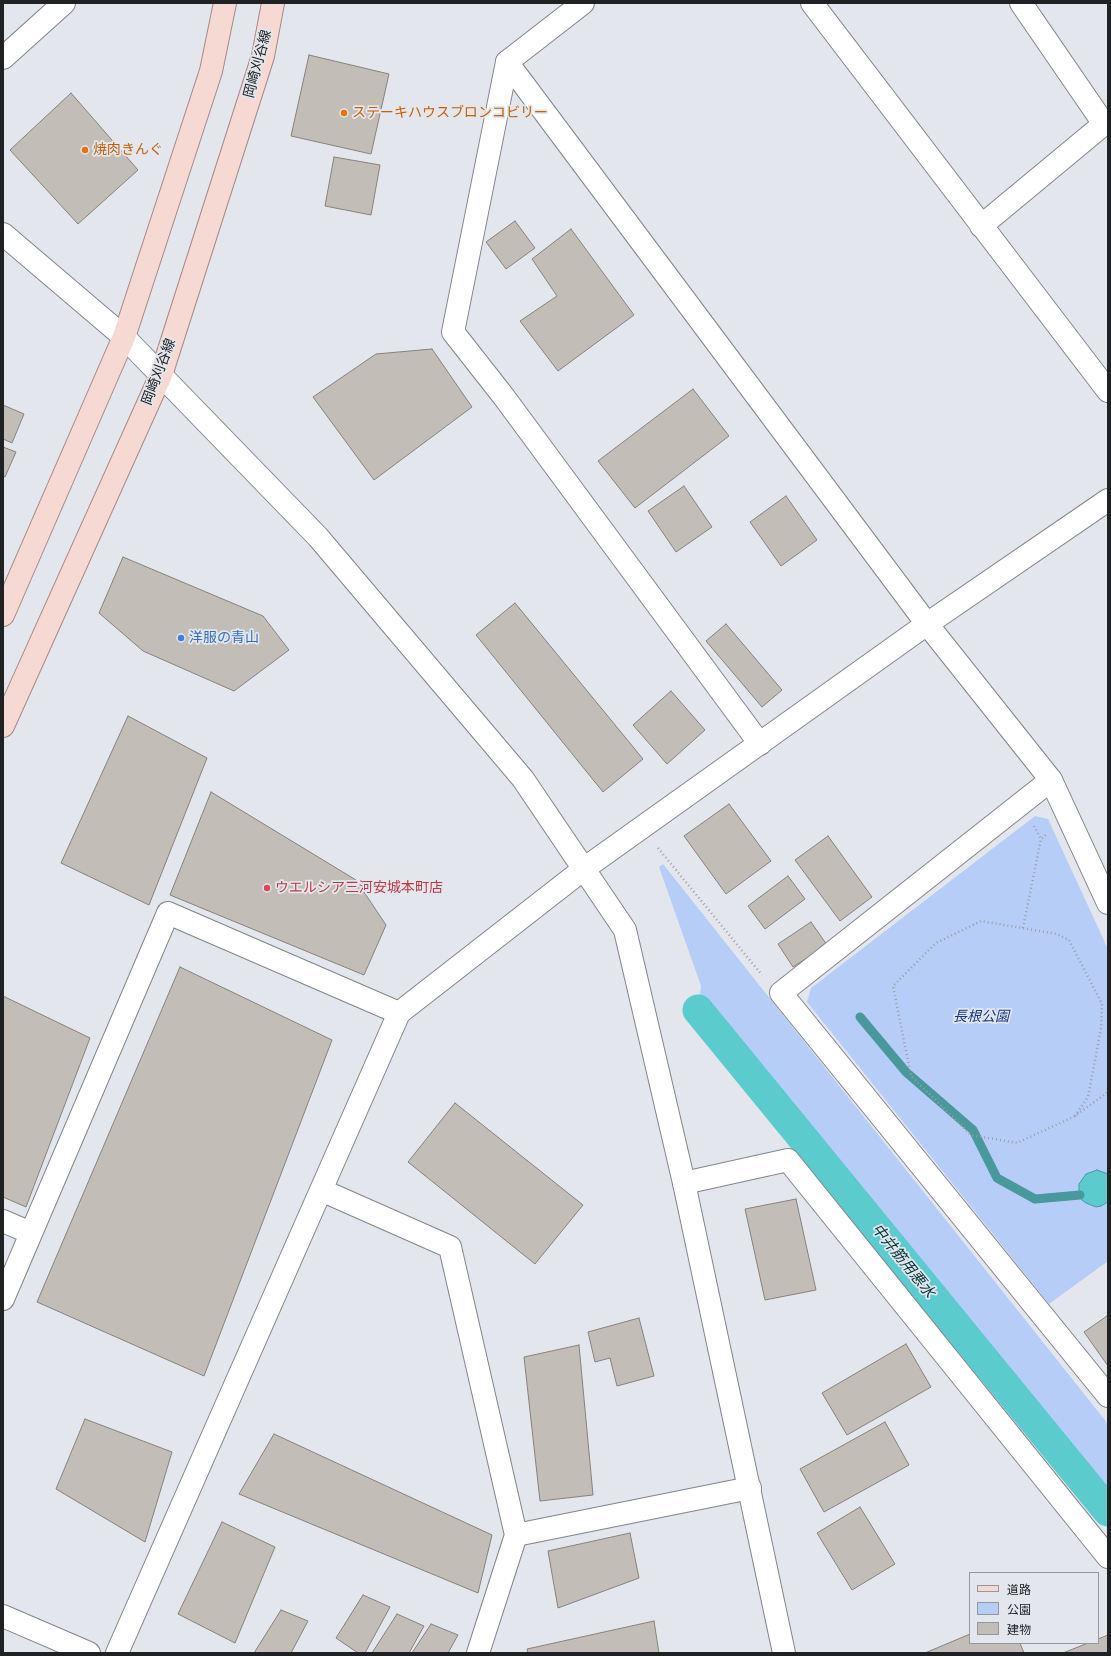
<!DOCTYPE html>
<meta charset="utf-8">
<style>
body{margin:0}
#map{position:relative;width:1111px;height:1656px;overflow:hidden;background:#e3e7ed;font-family:"Zilla Slab","Noto Sans JP",serif}
canvas{display:block}
.frame{position:absolute;inset:0;border:4px solid #202123;pointer-events:none}
.legend{position:absolute;left:969px;top:1572px;width:130px;height:72px;box-sizing:border-box;background:#e3e7ed;border:1px solid #95989c;margin:0;padding:5px 7px;list-style:none;font-size:12px;color:#202123}
.legend li{display:flex;align-items:center;gap:8px;height:20px}
.legend b{width:20px;border:1px solid #95989c}
</style>
<div id="map">
<canvas width="1111" height="1656"></canvas>
<div class="frame"></div>
<ul class="legend">
<li><b style="height:5px;background:#f7d9d3"></b>道路</li>
<li><b style="height:11px;background:#b6cdf8"></b>公園</li>
<li><b style="height:11px;background:#c3bdb8"></b>建物</li>
</ul>
</div>
<script>
const g = document.querySelector('canvas').getContext('2d');
g.lineJoin = 'round';
function fillPath(path, color) { g.fillStyle = color; g.fill(path, 'evenodd'); }
const poly = rows => new Path2D(rows.map(r => 'M' + r).join(''));
function strokePath(path, color, width, dash) { g.strokeStyle = color; g.lineWidth = width; g.lineCap = dash ? 'butt' : 'round'; g.setLineDash(dash || []); g.stroke(path); }
function drawText(font, color, halo, rows, align = 'center') {
  g.font = font + ' "Zilla Slab","Noto Sans JP",serif'; g.lineWidth = 3.5; g.setLineDash([]); g.textBaseline = 'middle'; g.strokeStyle = halo; g.fillStyle = color; for (const [text, x, y, turn = 0] of rows) {
    g.save(); g.translate(x, y); g.rotate((+turn || 0) * Math.PI / 180); g.textAlign = isNaN(turn) ? turn : align; if (halo) g.strokeText(text, 0, 0); g.fillText(text, 0, 0); g.restore();
  }
}
fillPath(poly([
 [1035,816,1048,819,1108,949,1108,1261,1049,1304,807,1002,811,988],
 [663,864,1108,1424,1108,1495,700,994,701,986,659,867]
]), '#b6cdf8');
const water = poly([
 [1097,1170,1108,1174,1108,1202,1101,1206,1096,1207,1086,1203,1082,1200,1079,1190,1079,1184,1086,1174,1097,1170]
]);
fillPath(water, '#5bcbce');
strokePath(water, '#49989b', 1);
strokePath(poly([
 [860,1017,906,1072,973,1130,997,1178,1035,1199,1080,1195]
]), '#49989b', 9);
strokePath(poly([
 [698,1010,1108,1511]
]), '#5bcbce', 31);
const building = poly([
 [309,55,389,74,371,154,291,136,309,55],
 [71,93,138,170,78,224,10,150,71,93],
 [334,157,380,165,371,215,325,206,334,157],
 [515,221,535,248,506,269,486,242,515,221],
 [571,229,634,315,558,371,520,321,557,296,532,259,571,229],
 [432,349,472,407,374,480,313,397,376,354,432,349],
 [693,389,729,436,635,508,598,461,693,389],
 [3,405,24,414,12,443,3,439,3,405],
 [3,447,16,452,5,477,3,476,3,447],
 [684,486,712,527,676,552,648,511,684,486],
 [786,496,817,540,781,566,750,522,786,496],
 [123,557,263,616,289,650,234,691,143,651,99,613,123,557],
 [515,603,643,759,603,792,476,635,515,603],
 [726,624,782,690,762,707,706,641,726,624],
 [671,691,705,730,667,764,633,725,671,691],
 [128,716,207,758,149,905,61,863,128,716],
 [211,792,356,880,386,925,364,975,170,895,211,792],
 [729,804,771,861,726,894,684,836,729,804],
 [828,836,872,897,840,921,795,860,828,836],
 [788,876,805,899,765,929,748,906,788,876],
 [811,922,827,945,793,967,778,944,811,922],
 [180,967,332,1040,204,1376,37,1302,180,967],
 [3,996,90,1038,26,1207,3,1197,3,996],
 [455,1103,583,1205,535,1264,408,1162,455,1103],
 [796,1199,816,1290,765,1300,745,1209,796,1199],
 [1107,1316,1108,1317,1108,1366,1084,1332,1107,1316],
 [639,1318,654,1376,617,1386,610,1358,595,1362,588,1332,639,1318],
 [906,1344,931,1387,847,1435,822,1393,906,1344],
 [579,1345,593,1495,540,1501,524,1357,579,1345],
 [85,1419,172,1452,145,1542,56,1489,85,1419],
 [885,1422,909,1465,824,1512,800,1469,885,1422],
 [274,1434,492,1535,478,1593,239,1494,274,1434],
 [860,1507,895,1564,852,1590,817,1533,860,1507],
 [222,1522,275,1547,235,1643,178,1614,222,1522],
 [630,1533,639,1578,558,1608,548,1551,630,1533],
 [363,1595,390,1607,365,1653,358,1653,336,1638,363,1595],
 [281,1610,308,1621,291,1653,254,1653,281,1610],
 [397,1614,424,1626,409,1653,372,1653,397,1614],
 [654,1621,659,1653,528,1653,527,1649,654,1621],
 [431,1624,458,1635,448,1653,412,1653,431,1624],
 [970,1634,970,1643,1020,1643,1024,1653,925,1653,970,1634],
 [1108,1635,1108,1653,1063,1653,1088,1643,1098,1643,1098,1639,1108,1635]
]);
fillPath(building, '#c3bdb8');
strokePath(building, '#87817d', 1);
const street = poly([
 [812,3,1108,391],
 [3,58,64,3],
 [507,62,453,332,504,397,760,744],
 [981,226,1104,124,1021,3],
 [1051,780,781,993,1108,1396],
 [684,1183,788,1160,1108,1557],
 [516,1535,750,1488]
]);
const secondary = poly([
 [583,3,507,62,927,624,1051,780,1108,903],
 [3,234,124,337,318,537,523,779,625,930,684,1183,784,1653],
 [321,1190,450,1247,516,1535,478,1653],
 [3,1221,31,1233],
 [3,1299,168,913,399,1013],
 [3,1616,89,1653],
 [117,1653,399,1013,585,868,927,624,1108,500]
]);
const primary = poly([
 [3,615,124,337,211,71,225,3],
 [3,726,161,375,263,56,273,3]
]);
strokePath(street, '#82858b', 24);
strokePath(secondary, '#82858b', 24);
strokePath(primary, '#a88883', 24);
strokePath(poly([
 [1034,826,1041,839],
 [658,848,762,975],
 [1023,928,1041,839,1047,834],
 [1075,1116,1088,1097,1101,1028,1102,1004,1069,940,1057,934,981,921,936,943,893,986,911,1076,971,1135,1017,1143,1075,1116,1108,1092]
]), '#9c9fa3', 2.5, [1, 3]);
strokePath(street, '#fff', 22);
strokePath(secondary, '#fff', 22);
strokePath(primary, '#f7d9d3', 22);
for (const [x, y, r, color] of [
 [344,113,4,"#e8710a"],
 [85,150,4,"#e8710a"],
 [181,638,4,"#3f7fe0"],
 [267,888,4,"#e0444e"]
]) { const dot = new Path2D(); dot.arc(x, y, r, 0, 2 * Math.PI); g.fillStyle = color; g.fill(dot); strokePath(dot, '#e3e7ed', 1.5); }
drawText('14px', '#202123', '#e3e7ed', [
 ["岡崎刈谷線",258,64,-75],
 ["岡崎刈谷線",159,372,-69]
]);
drawText('14px', '#c56008', '#e3e7ed', [
 ["ステーキハウスブロンコビリー",352,113],
 ["焼肉きんぐ",93,150]
], 'left');
drawText('14px', '#366cbe', '#e3e7ed', [
 ["洋服の青山",189,638]
], 'left');
drawText('14px', '#be3a42', '#e3e7ed', [
 ["ウエルシア三河安城本町店",275,888]
], 'left');
drawText('italic 14px', '#163882', '#e3e7ed', [
 ["長根公園",981,1017]
]);
drawText('italic 15px', '#003738', '#e3e7ed', [
 ["中井筋用悪水",903,1261,51]
]);
</script>
